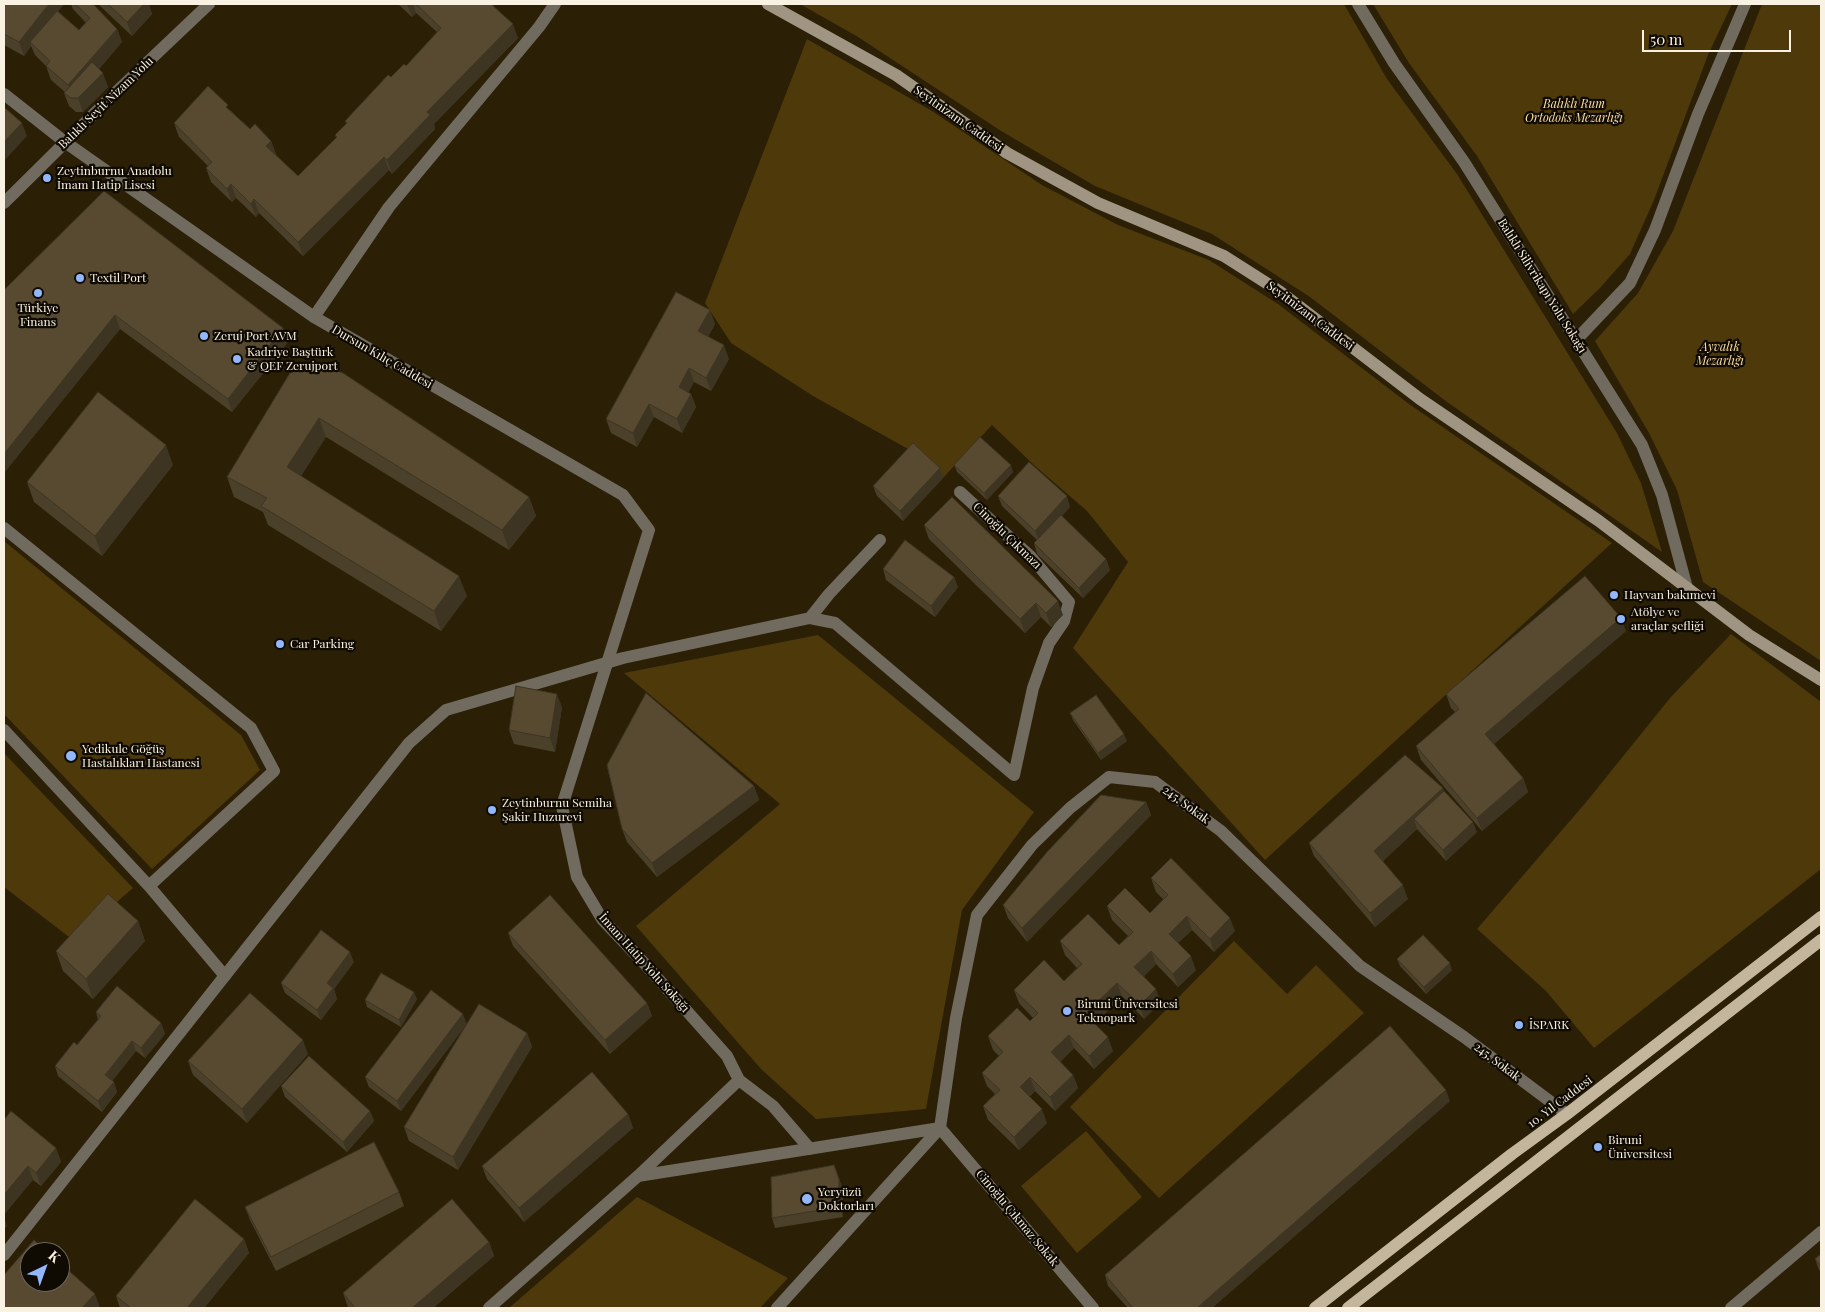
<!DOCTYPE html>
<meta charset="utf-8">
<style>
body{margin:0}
#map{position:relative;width:1825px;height:1312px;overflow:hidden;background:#2b1f05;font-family:"Playfair Display",serif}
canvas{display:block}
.frame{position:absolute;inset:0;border:5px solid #f9f1e2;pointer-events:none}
.north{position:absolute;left:20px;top:1242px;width:50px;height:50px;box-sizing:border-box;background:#0f0a02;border:1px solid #6d665c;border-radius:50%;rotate:42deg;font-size:14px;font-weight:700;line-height:20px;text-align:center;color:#f9f1e2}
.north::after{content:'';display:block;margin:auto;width:18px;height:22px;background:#93b7fd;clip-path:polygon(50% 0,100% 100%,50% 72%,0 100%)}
.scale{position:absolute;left:1642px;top:30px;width:149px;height:22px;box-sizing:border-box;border:2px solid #f9f1e2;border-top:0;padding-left:6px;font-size:15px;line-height:18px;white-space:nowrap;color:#f9f1e2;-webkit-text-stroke:4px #0f0a02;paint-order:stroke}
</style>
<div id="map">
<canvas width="1825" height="1312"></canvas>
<div class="frame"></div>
<div class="north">K</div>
<div class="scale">50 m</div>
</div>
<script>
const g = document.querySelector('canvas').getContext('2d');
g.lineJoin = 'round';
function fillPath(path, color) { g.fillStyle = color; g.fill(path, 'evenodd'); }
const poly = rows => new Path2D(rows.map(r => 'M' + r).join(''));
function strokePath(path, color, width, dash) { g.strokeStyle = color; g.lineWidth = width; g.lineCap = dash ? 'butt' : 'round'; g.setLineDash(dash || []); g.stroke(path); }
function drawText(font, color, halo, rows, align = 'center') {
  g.font = font + ' "Playfair Display",serif'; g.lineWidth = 4.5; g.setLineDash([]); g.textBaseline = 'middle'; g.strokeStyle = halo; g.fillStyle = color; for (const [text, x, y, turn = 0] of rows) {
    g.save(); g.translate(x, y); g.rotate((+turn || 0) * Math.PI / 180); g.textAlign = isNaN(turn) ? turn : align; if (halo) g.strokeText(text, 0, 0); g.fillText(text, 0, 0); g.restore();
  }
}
fillPath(poly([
 [800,4,1344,4,1387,79,1457,174,1617,433,1641,483,1662,552,1447,402,1310,297,1212,234,1095,186,1001,131,858,37],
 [1373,4,1732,4,1708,55,1654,200,1630,254,1600,288,1573,314,1477,156,1409,63],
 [1762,4,1821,4,1821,661,1703,582,1677,490,1649,433,1595,341,1638,293,1673,231],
 [807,39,932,111,1042,185,1118,225,1209,260,1278,304,1409,404,1612,543,1265,860,1073,648,1128,562,1087,511,1035,466,992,425,943,478,917,454,813,396,731,343,705,303],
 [4,541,241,735,260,770,152,869,4,714],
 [1731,634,1821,702,1821,869,1594,1048,1546,991,1477,929,1587,801,1670,698],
 [818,635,1034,812,962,910,926,1109,816,1119,761,1069,636,926,780,804,624,673],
 [4,753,133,888,73,940,4,887],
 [1234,941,1287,994,1316,965,1364,1013,1159,1198,1070,1107],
 [1086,1131,1142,1197,1077,1253,1021,1186],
 [637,1197,788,1278,760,1308,509,1308]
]), '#4d390a');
strokePath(poly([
 [1358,4,1394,63,1464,162,1642,445,1662,495,1687,588],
 [4,94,65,142,314,317,623,495,649,530,562,806,577,877,602,919,644,963,727,1056,739,1080,773,1106,810,1149],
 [314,317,389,207,539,27,555,4],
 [4,528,251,728,274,771,149,886],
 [810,618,829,594,880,540],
 [4,730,149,886,225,976],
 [940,1128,956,1018,977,915,1032,845,1070,808,1109,777,1155,782,1221,831,1360,966,1464,1037,1567,1114],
 [940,1128,1093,1308],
 [638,1176,940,1128],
 [4,1255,409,743,446,710,623,658,810,618,835,623,1014,775,1033,688,1049,643,1064,621,1069,602,1031,557,960,492],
 [489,1308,638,1176,739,1080],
 [777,1308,940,1128],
 [1731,1308,1821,1232]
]), '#716b5f', 12);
strokePath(poly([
 [4,203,114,94,209,4],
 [1576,340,1630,283,1655,230,1698,114,1745,4]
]), '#716b5f', 12);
strokePath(poly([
 [768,4,896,75,1007,153,1098,203,1224,256,1279,291,1420,399,1599,521,1749,635,1821,680]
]), '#9f9582', 12);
strokePath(poly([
 [1315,1308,1512,1154,1567,1114,1821,917],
 [1348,1308,1821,940]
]), '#c3b69d', 12);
fillPath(poly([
 [4,4,64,4,58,11,79,30,86,23,73,9,71,4,75,4,117,29,122,42,99,69,108,87,83,112,76,112,69,106,64,93,65,92,51,80,46,66,35,55,31,46,24,56,4,45,4,46],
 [100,4,150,4,149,5,152,14,132,36,100,6],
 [398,4,493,4,495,8,518,38,434,124,435,129,392,174,389,170,303,256,259,213,256,217,236,198,232,202,211,182,206,168,208,166,179,137,174,123,230,110,250,129,271,141,276,154,276,155,298,176,336,138,335,135,346,124,345,121,391,77,406,66,437,32,416,13,412,17],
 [4,290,283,328,288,342,232,412,120,329,4,473],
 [710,310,715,324,708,337,729,359,711,391,694,382,688,392,691,394,696,407,682,433,654,417,637,447,611,433,606,419],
 [290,373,529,497,536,516,509,550,326,437,301,476,467,596,441,631,268,525,263,512,234,497,227,477],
 [173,465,102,556,34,502,27,482],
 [954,465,1013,472,987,500,957,472],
 [940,468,943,478,903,521,877,496,873,486],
 [998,496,1070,507,1062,516,1106,559,1110,570,1083,598,1037,554,1034,543,1037,540,1002,506],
 [924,525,1063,615,1051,627,1041,617,1025,633,929,539],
 [883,569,954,577,958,587,935,617,886,580],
 [1626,631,1494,744,1523,778,1528,792,1482,831,1421,760,1416,746,1455,712,1451,708,1446,694],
 [562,707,555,752,514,744,509,730],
 [1070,713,1127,741,1101,760,1073,720],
 [754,786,759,800,657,877,627,842,622,829],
 [1444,791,1477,832,1446,861,1417,829,1382,862,1408,899,1375,927,1314,856,1309,843],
 [1146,802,1151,815,1027,942,1008,918,1003,905],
 [1151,878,1235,931,1214,952,1192,930,1178,943,1196,970,1178,987,1156,964,1144,976,1161,1002,1144,1019,1122,996,1095,1024,1113,1051,1094,1069,1074,1048,1060,1062,1073,1075,1078,1088,1055,1111,1035,1091,1029,1097,1047,1123,1019,1150,988,1120,983,1106,995,1094,987,1086,982,1073,999,1056,993,1050,988,1036,1030,1021,1033,1018,1019,1003,1014,990,1064,981,1077,968,1065,955,1060,941,1119,945,1128,936,1112,920,1107,906,1150,913,1163,899,1156,892],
 [138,921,145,941,93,999,63,971,56,951],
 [508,933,647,1003,652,1016,610,1054,513,946],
 [1397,959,1452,970,1426,994,1400,966],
 [354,962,334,989,337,999,321,1020,285,993,281,983],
 [417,999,401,1027,367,1007,365,1000],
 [96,1012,161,1023,165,1034,145,1058,136,1051,112,1081,114,1082,117,1092,102,1112,58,1076,55,1066,77,1045,98,1020],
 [467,1024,527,1033,532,1047,458,1170,409,1141,404,1127,466,1025,401,1111,369,1087,365,1077],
 [308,1054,247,1123,193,1075,188,1061],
 [281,1086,370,1111,374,1121,347,1152,285,1097],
 [1450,1101,1212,1308,1128,1308,1108,1286,1105,1275],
 [628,1114,633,1128,524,1222,487,1179,482,1166],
 [4,1120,56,1148,61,1162,41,1186,33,1180],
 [838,1175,843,1190,843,1217,775,1228,772,1218],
 [399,1192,404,1206,276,1271,250,1220,245,1207],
 [244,1239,249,1253,204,1308,120,1308,116,1296],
 [489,1242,494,1256,433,1308,349,1308,348,1307,343,1293],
 [1821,1254,1821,1272,1819,1270,1815,1259]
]), '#4b4029');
fillPath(poly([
 [49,4,64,4,33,44,30,42,31,46,24,56,19,42],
 [144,4,150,4,149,5,152,14,132,36,127,22],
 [407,4,413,4,416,13,412,17],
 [513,24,518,38,434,124,435,129,392,174,387,160,427,112],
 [117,29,122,42,73,99,68,85],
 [103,73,108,87,83,112,78,98],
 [22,123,27,136,4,161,4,142],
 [271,141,276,154,271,160,266,146],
 [384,157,389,170,303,256,298,242],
 [231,184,236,198,232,202,227,189],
 [254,199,259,213,256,217,251,204],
 [710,310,715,324,703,345,698,331],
 [115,315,120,329,4,473,4,454],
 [283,328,288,342,232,412,228,399],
 [724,345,729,359,711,391,706,378],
 [689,368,694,382,684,401,679,387],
 [691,394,696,407,682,433,677,419],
 [649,404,654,417,637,447,633,433],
 [319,418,326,437,294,486,287,467],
 [166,445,173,465,102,556,95,536],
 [1011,465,1013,472,987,500,984,493],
 [940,468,943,478,903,521,900,511],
 [1067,496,1070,507,1039,541,1035,531],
 [529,497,536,516,509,550,502,530],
 [1106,559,1110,570,1083,598,1079,588],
 [459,576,467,596,441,631,434,611],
 [954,577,958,587,935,617,931,606],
 [1058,601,1063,615,1051,627,1046,613],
 [1036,603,1041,617,1025,633,1020,619],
 [1621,618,1626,631,1490,747,1485,734],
 [557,694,562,707,555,752,550,738],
 [1124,734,1127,741,1101,760,1098,753],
 [1523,778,1528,792,1482,831,1477,818],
 [754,786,759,800,657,877,652,863],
 [1443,788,1448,801,1414,819,1417,829,1379,865,1374,851],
 [1146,802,1151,815,1027,942,1022,928],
 [1473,822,1477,832,1446,861,1443,850],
 [1403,885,1408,899,1375,927,1370,913],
 [1187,916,1192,930,1174,947,1169,934],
 [1230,918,1235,931,1214,952,1210,939],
 [138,921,145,941,93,999,86,979],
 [1151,951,1156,964,1139,981,1134,967],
 [350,952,354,962,334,989,337,999,321,1020,317,1010,327,983],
 [1191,956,1196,970,1178,987,1173,974],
 [1450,963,1452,970,1426,994,1424,987],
 [1117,983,1122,996,1090,1028,1085,1014],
 [1156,989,1161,1002,1144,1019,1140,1005],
 [414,992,417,999,401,1027,399,1020],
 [647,1003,652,1016,610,1054,605,1040],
 [463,1014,467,1024,401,1111,397,1101],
 [161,1023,165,1034,145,1058,141,1048],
 [527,1033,532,1047,458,1170,453,1157],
 [1069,1035,1074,1048,1056,1066,1051,1052],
 [1108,1037,1113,1051,1094,1069,1089,1056],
 [303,1040,308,1054,247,1123,242,1109],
 [132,1041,136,1051,109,1085,105,1075],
 [1073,1075,1078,1088,1055,1111,1050,1097],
 [1030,1077,1035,1091,1025,1101,1020,1087],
 [114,1082,117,1092,102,1112,98,1101],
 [1446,1090,1450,1101,1212,1308,1197,1308],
 [1042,1109,1047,1123,1019,1150,1014,1137],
 [370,1111,374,1121,347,1152,343,1142],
 [628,1114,633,1128,524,1222,519,1208],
 [56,1148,61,1162,41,1186,36,1173],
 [834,1165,843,1190,843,1217,839,1207],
 [28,1166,33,1180,4,1215,4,1195],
 [4,1216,7,1226,4,1230],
 [244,1239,249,1253,204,1308,187,1308],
 [489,1242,494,1256,433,1308,412,1308],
 [95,1294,100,1307,99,1308,82,1308]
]), '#3d3422');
const building = poly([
 [4,4,49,4,19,42,4,34,4,4],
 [75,4,93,4,117,29,68,85,46,66,50,61,30,42,57,11,79,30,90,18,75,4],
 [108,4,144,4,127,22,108,4],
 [416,4,492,4,491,4,513,24,427,112,430,115,387,160,384,157,298,242,254,199,251,204,231,184,227,189,206,168,212,162,174,123,208,86,228,105,226,107,250,129,255,124,271,141,266,146,298,176,337,137,335,135,347,123,345,121,388,75,391,77,404,64,406,66,441,28,416,4],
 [92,62,103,73,78,98,71,98,64,93,92,62],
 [4,107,22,123,4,142,4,107],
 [104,191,283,328,228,399,115,315,4,454,4,290,104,191],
 [676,292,710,310,698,331,724,345,706,378,689,368,679,387,691,394,677,419,649,404,633,433,606,419,676,292],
 [313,363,343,373,529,497,502,530,319,418,287,467,459,576,434,611,261,506,267,498,227,477,290,373,313,363],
 [98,392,166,445,95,536,27,482,98,392],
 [980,437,1011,465,984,493,954,465,980,437],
 [913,443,940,468,900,511,873,486,913,443],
 [1029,462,1067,496,1035,531,998,496,1029,462],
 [952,497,1058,601,1046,613,1036,603,1020,619,924,525,952,497],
 [1061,515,1106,559,1079,588,1034,543,1061,515],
 [905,540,954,577,931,606,883,569,905,540],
 [1585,576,1621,618,1485,734,1523,778,1477,818,1416,746,1459,709,1446,694,1585,576],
 [516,686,557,694,550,738,509,730,516,686],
 [646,693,754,786,652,863,622,829,607,765,646,693],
 [1096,695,1124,734,1098,753,1070,713,1096,695],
 [1405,755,1443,788,1374,851,1403,885,1370,913,1309,843,1405,755],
 [1444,791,1473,822,1443,850,1414,819,1444,791],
 [1101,795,1146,802,1022,928,1003,905,1047,852,1101,795],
 [1171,858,1230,918,1210,939,1187,916,1169,934,1191,956,1173,974,1151,951,1134,967,1156,989,1140,1005,1117,983,1085,1014,1108,1037,1089,1056,1069,1035,1051,1052,1073,1075,1050,1097,1030,1077,1020,1087,1042,1109,1014,1137,983,1106,1000,1090,982,1073,1003,1052,988,1036,1017,1008,1030,1021,1038,1013,1014,990,1044,960,1064,981,1082,964,1060,941,1088,914,1119,945,1133,932,1107,906,1125,888,1150,913,1168,895,1151,878,1171,858],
 [108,894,138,921,86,979,56,951,108,894],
 [550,895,647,1003,605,1040,508,933,550,895],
 [321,930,350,952,327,983,333,988,317,1010,281,983,321,930],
 [1423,935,1450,963,1424,987,1397,959,1423,935],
 [381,973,414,992,399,1020,365,1000,381,973],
 [117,986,161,1023,141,1048,132,1041,105,1075,114,1082,98,1101,55,1066,74,1042,77,1045,101,1016,96,1012,117,986],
 [431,990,463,1014,397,1101,365,1077,431,990],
 [250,993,303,1040,242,1109,188,1061,250,993],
 [479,1004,527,1033,453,1157,404,1127,479,1004],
 [1390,1026,1446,1090,1197,1308,1133,1308,1105,1275,1390,1026],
 [309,1056,370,1111,343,1142,281,1086,309,1056],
 [592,1072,628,1114,519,1208,482,1166,592,1072],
 [11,1111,56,1148,36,1173,28,1166,4,1195,4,1120,11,1111],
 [374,1142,399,1192,271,1257,245,1207,374,1142],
 [834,1165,839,1179,839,1207,772,1218,771,1177,834,1165],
 [195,1199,244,1239,187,1308,131,1308,116,1296,195,1199],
 [452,1199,489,1242,412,1308,355,1308,343,1293,452,1199],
 [34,1240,47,1252,30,1252,30,1282,60,1282,60,1263,95,1294,82,1308,4,1308,4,1275,34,1240],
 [1821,1254,1821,1266,1815,1259,1821,1254]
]);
fillPath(building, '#574a30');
strokePath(building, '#3d3422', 1);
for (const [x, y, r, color] of [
 [47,178,5,"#93b7fd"],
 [80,278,5,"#93b7fd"],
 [38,293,5,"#93b7fd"],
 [204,336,5,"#93b7fd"],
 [237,359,5,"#93b7fd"],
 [1614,595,5,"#93b7fd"],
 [1621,619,5,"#93b7fd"],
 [280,644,5,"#93b7fd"],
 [71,756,6,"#93b7fd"],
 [492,810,5,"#93b7fd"],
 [1067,1011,5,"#93b7fd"],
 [1519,1025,5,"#93b7fd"],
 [1598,1147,5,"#93b7fd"],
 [807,1199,6,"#93b7fd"]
]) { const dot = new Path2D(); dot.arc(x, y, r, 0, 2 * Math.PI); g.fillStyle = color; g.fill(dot); strokePath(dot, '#0f0a02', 2); }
drawText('12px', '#f9f1e2', '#0f0a02', [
 ["Balıklı Seyit Nizam Yolu",106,103,-44],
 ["Seyitnizam Caddesi",958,119,35],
 ["Balıklı Silivrikapı Yolu Sokağı",1542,286,58],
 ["Seyitnizam Caddesi",1310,316,37],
 ["Dursun Kılıç Caddesi",382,357,30],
 ["Cinoğlu Çıkmazı",1007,536,44],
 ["245. Sokak",1186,805,36],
 ["İmam Hatip Yolu Sokağı",644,963,48],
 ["245. Sokak",1497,1062,37],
 ["10. Yıl Caddesi",1560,1102,-37],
 ["Cinoğlu Çıkmaz Sokak",1017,1218,50]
]);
drawText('italic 12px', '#fedea2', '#0f0a02', [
 ["Balıklı Rum",1574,104],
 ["Ortodoks Mezarlığı",1574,118],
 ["Ayvalık",1720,347],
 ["Mezarlığı",1720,361]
]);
drawText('12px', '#f9f1e2', '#0f0a02', [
 ["Zeytinburnu Anadolu",57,171],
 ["İmam Hatip Lisesi",57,185],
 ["Textil Port",90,278],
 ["Türkiye",38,308,"center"],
 ["Finans",38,322,"center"],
 ["Zeruj Port AVM",214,336],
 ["Kadriye Baştürk",247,352],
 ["& QEF Zerujport",247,366],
 ["Hayvan bakımevi",1624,595],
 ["Atölye ve",1631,612],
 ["araçlar şefliği",1631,626],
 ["Car Parking",290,644],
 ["Yedikule Göğüş",82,749],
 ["Hastalıkları Hastanesi",82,763],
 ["Zeytinburnu Semiha",502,803],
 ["Şakir Huzurevi",502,817],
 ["Biruni Üniversitesi",1077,1004],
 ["Teknopark",1077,1018],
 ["İSPARK",1529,1025],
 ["Biruni",1608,1140],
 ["Üniversitesi",1608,1154],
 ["Yeryüzü",818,1192],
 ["Doktorları",818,1206]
], 'left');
</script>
